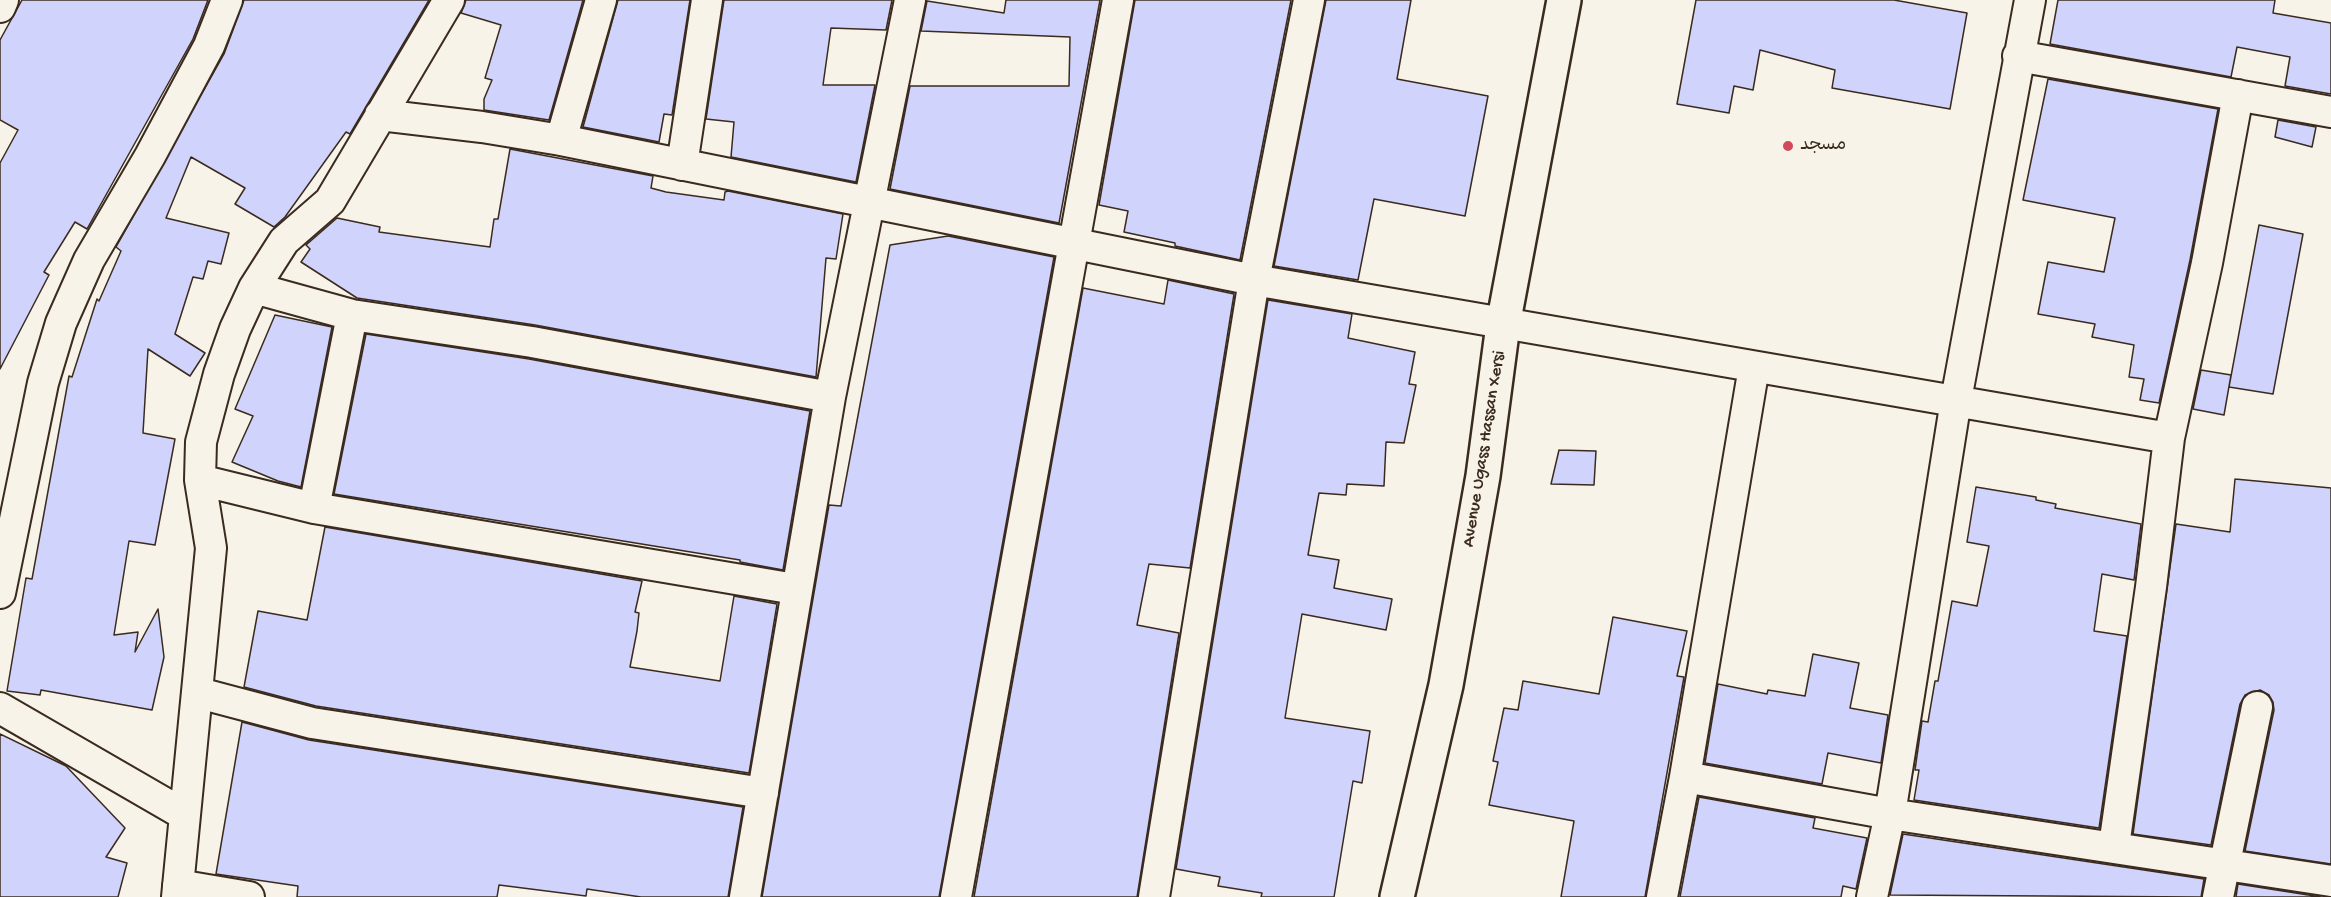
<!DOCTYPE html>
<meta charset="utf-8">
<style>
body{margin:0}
canvas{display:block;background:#f7f3e8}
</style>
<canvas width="2331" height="897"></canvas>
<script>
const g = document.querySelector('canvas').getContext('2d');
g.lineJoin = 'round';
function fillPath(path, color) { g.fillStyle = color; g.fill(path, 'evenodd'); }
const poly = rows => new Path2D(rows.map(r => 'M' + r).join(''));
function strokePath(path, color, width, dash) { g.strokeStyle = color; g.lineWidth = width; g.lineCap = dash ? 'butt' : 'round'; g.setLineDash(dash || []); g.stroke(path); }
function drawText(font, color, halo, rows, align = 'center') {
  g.font = font + ' "Gochi Hand","Playpen Sans Arabic",sans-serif'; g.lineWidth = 4.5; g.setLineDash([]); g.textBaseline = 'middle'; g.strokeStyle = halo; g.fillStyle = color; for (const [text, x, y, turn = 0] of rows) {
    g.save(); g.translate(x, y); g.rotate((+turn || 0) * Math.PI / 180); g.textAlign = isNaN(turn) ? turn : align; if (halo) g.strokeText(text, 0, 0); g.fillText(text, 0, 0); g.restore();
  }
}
const building = poly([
 [22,0,208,0,193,39,87,229,75,222,44,272,49,275,0,369,0,163,18,130,0,120,0,40,22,0],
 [244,0,429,0,350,134,346,132,285,217,274,227,235,204,245,188,191,157,166,218,229,233,221,264,208,261,203,279,193,277,175,334,205,353,190,376,148,349,143,433,175,439,155,545,129,541,114,635,138,632,135,652,158,609,164,657,152,710,41,690,40,695,7,691,26,578,32,579,69,376,72,377,97,299,99,301,121,251,116,247,224,54,244,0],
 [466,0,583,0,549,120,484,110,484,99,492,80,485,78,501,25,461,13,466,0],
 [618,0,690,0,672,115,664,114,659,142,583,127,618,0],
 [724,0,892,0,886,30,831,28,823,85,875,85,856,182,731,157,734,122,706,119,724,0],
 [1006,0,1100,0,1059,223,890,189,910,86,1069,86,1070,37,921,31,927,1,1004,13,1006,0],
 [1135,0,1291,0,1240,260,1175,246,1175,243,1124,232,1128,211,1099,205,1135,0],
 [1326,0,1411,0,1397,79,1488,96,1465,216,1374,199,1358,280,1274,266,1326,0],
 [1696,0,1894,0,1967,13,1950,109,1832,88,1835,70,1760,50,1753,90,1734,86,1729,113,1677,104,1696,0],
 [2058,0,2275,0,2273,13,2331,23,2331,94,2285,86,2290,57,2237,47,2231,77,2050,44,2058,0],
 [2048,79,2218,109,2190,260,2159,403,2140,400,2144,379,2129,377,2134,345,2092,337,2095,324,2038,314,2048,262,2104,272,2115,218,2023,200,2048,79],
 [2278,120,2316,127,2312,147,2275,137,2278,120],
 [510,149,653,176,651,188,666,192,724,200,725,192,728,191,843,214,836,259,826,258,816,377,535,325,357,298,301,262,310,249,306,245,337,218,380,227,379,232,490,247,494,219,498,219,510,149],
 [2259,225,2303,234,2273,394,2229,387,2259,225],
 [948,236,1054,257,939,897,762,897,829,505,841,506,890,245,948,236],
 [1168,280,1234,294,1190,568,1149,564,1137,625,1179,633,1137,897,974,897,1083,288,1164,304,1168,280],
 [1268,300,1352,314,1348,338,1415,352,1409,384,1416,385,1404,443,1386,442,1384,486,1347,484,1346,495,1319,493,1308,555,1339,560,1334,588,1392,599,1386,630,1302,614,1285,718,1370,731,1362,783,1353,781,1334,897,1261,897,1262,893,1218,886,1220,877,1176,869,1268,300],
 [275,315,332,327,301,487,278,481,232,462,253,416,235,409,275,315],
 [366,334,529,359,810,411,783,570,740,562,740,560,334,494,366,334],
 [2201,370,2231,375,2224,415,2193,409,2201,370],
 [1559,450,1596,451,1594,485,1551,484,1559,450],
 [2235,479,2331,488,2331,864,2245,851,2274,710,2273,702,2269,695,2260,690,2245,695,2240,704,2211,845,2133,834,2176,524,2230,532,2235,479],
 [1976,487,2036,497,2036,500,2056,504,2055,508,2141,524,2134,580,2102,574,2094,631,2127,636,2099,828,1914,800,1919,770,1915,770,1922,721,1928,722,1935,681,1938,681,1952,601,1977,606,1989,546,1967,542,1976,487],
 [325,527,642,581,635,612,639,613,637,631,630,667,720,681,734,596,777,604,749,773,316,706,244,687,258,611,307,620,325,527],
 [1613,617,1687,631,1677,676,1684,677,1645,897,1561,897,1574,821,1489,805,1498,762,1493,761,1504,708,1518,710,1523,681,1599,694,1613,617],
 [1813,654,1859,663,1850,708,1888,715,1881,763,1828,753,1822,784,1705,763,1718,684,1767,694,1768,690,1805,696,1813,654],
 [242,722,309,740,743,807,728,897,641,897,587,889,586,896,499,885,497,897,297,897,298,886,216,874,242,722],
 [0,734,66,766,125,828,106,857,127,863,118,897,0,897,0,734],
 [1699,797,1815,818,1813,828,1867,838,1856,889,1843,886,1841,897,1680,897,1699,797],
 [1903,834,2204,879,2201,897,1890,895,1903,834],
 [2238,884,2321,897,2236,897,2238,884]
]);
fillPath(building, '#d0d3fb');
strokePath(building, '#3b2a1e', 1.5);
const street = poly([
 [0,7,3,0],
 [2018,56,2331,112],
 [380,115,482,127,561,140,1254,280,2169,438,2151,587,2114,846],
 [561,140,601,0],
 [682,165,707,0],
 [254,288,352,315,532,342,830,397],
 [2169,438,2207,263,2238,95],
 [200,480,314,508,795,589],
 [314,508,352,315],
 [0,593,43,383,61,323,89,260,150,156,209,46,227,0],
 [199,693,312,723,763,793],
 [0,708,185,815],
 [1685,777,1890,814,2331,881],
 [178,885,249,897],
 [177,897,211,548,200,480,201,442,219,374,235,329,254,288,284,241,330,201,449,0],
 [745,897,830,397,910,0],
 [956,897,1118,0],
 [1154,897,1254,280,1309,0],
 [1662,897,1685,777,1754,367],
 [1872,897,1890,814,1956,400,2030,0],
 [2218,897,2257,707]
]);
const secondary = poly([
 [1397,897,1446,685,1483,476,1503,325,1564,0]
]);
strokePath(street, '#3b2a1e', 34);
strokePath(secondary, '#3b2a1e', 38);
strokePath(street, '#f7f3e8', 30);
strokePath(secondary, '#f7f3e8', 33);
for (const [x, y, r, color] of [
 [1788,146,6,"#d1495b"]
]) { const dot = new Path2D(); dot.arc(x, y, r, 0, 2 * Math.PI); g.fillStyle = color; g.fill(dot); strokePath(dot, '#f7f3e8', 2); }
drawText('18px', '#3b2a1e', '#f7f3e8', [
 ["مسجد",1800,146]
], 'left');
drawText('18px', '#3b2a1e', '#f7f3e8', [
 ["Avenue Ugass Hassan Xersi",1485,449,-81]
]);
</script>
